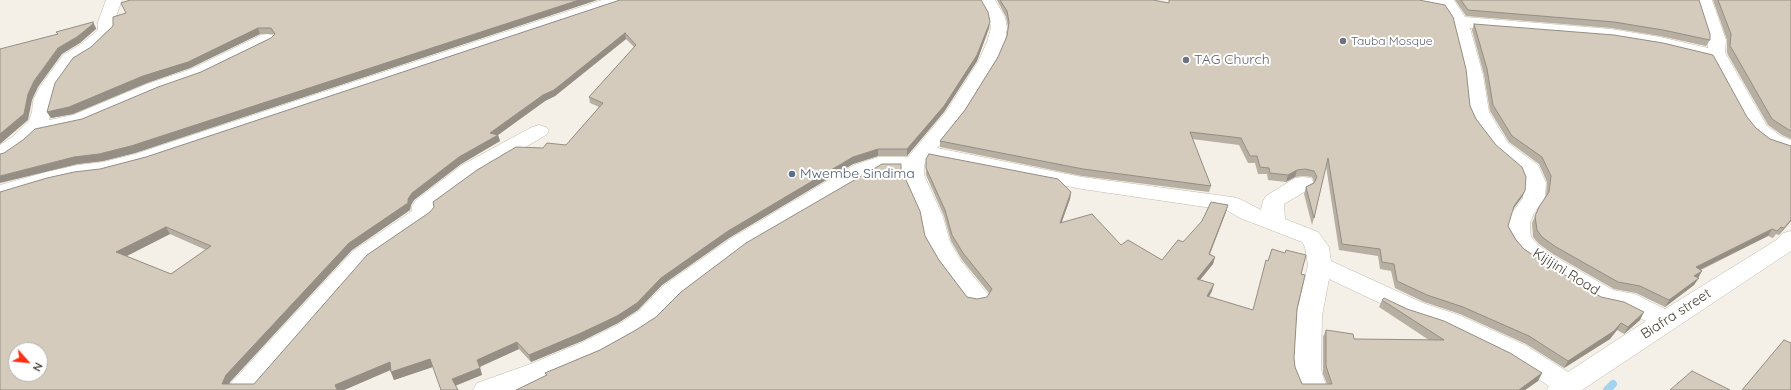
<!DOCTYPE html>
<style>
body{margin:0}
#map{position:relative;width:1791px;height:390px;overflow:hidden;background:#f4efe7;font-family:Quicksand,sans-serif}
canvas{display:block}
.north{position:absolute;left:8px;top:342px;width:40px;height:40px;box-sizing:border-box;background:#fff;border:1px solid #b5b3af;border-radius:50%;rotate:117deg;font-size:11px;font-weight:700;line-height:16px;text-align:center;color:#474036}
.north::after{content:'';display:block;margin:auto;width:14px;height:18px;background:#fd3015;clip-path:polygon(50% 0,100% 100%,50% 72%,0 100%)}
</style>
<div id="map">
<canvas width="1791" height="390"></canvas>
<div class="north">N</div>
</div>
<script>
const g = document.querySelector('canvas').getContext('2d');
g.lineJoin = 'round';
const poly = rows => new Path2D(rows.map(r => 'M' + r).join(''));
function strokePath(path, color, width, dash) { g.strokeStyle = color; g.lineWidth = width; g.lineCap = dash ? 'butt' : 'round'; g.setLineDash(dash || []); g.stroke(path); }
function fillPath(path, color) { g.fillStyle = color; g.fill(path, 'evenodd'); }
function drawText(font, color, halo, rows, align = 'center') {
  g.font = font + ' Quicksand,sans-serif'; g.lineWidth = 4; g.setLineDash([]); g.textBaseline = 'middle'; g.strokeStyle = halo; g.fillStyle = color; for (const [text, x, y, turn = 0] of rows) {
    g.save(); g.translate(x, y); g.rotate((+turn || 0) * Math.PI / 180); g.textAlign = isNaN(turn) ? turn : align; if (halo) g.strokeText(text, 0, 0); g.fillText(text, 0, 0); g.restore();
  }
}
strokePath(poly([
 [1607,390,1613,384]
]), '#a2d4f1', 8);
const minor = poly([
 [106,0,122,0,114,22,115,31,93,52,75,63,57,88,53,101,49,120,73,115,147,84,191,69,261,35,267,34,273,35,276,39,273,43,203,77,161,92,85,124,38,134,26,145,7,158,0,160,0,145,12,137,29,121,32,112,33,101,39,88,63,55,81,44,98,30,98,22,106,0],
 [602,0,626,0,624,3,149,162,103,174,78,177,51,183,0,199,0,185,46,172,78,165,103,162,135,154,602,0],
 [979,0,995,0,1005,17,1007,28,1005,42,996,62,963,116,937,148,1082,177,1232,197,1240,199,1261,210,1263,201,1266,196,1295,178,1303,177,1311,178,1314,183,1311,188,1284,204,1285,219,1318,232,1329,247,1331,261,1423,303,1459,315,1525,345,1568,372,1646,321,1620,308,1598,303,1536,265,1522,255,1514,246,1506,233,1508,223,1512,213,1523,198,1524,183,1520,173,1494,151,1475,124,1469,112,1465,75,1455,35,1452,22,1444,9,1411,3,1409,0,1454,0,1465,17,1611,29,1660,37,1708,48,1708,40,1696,0,1712,0,1726,40,1725,52,1727,56,1767,126,1781,136,1791,140,1791,153,1767,144,1753,134,1745,123,1711,60,1660,47,1611,39,1470,28,1483,75,1489,112,1508,143,1538,165,1546,183,1545,198,1534,213,1530,223,1530,233,1532,238,1538,245,1552,255,1613,290,1635,294,1665,309,1778,239,1783,233,1791,231,1791,251,1582,390,1547,390,1549,386,1507,359,1441,327,1405,315,1329,279,1322,316,1321,365,1322,374,1328,390,1300,390,1294,374,1293,365,1296,316,1308,265,1305,247,1302,242,1240,218,1226,210,1082,189,928,159,924,165,924,175,943,217,950,242,961,261,990,297,986,303,977,305,968,303,940,266,926,242,921,217,902,175,902,169,882,169,870,175,746,249,681,298,657,323,637,336,601,356,553,377,517,390,473,390,477,383,533,363,583,342,619,324,639,311,663,286,730,239,854,165,878,157,908,157,945,113,978,62,987,42,991,28,989,17,979,0],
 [539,125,546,127,549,131,546,135,478,175,434,208,435,213,432,218,369,261,257,390,227,390,231,383,353,251,412,211,412,206,415,201,462,165,532,127,539,125]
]);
strokePath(minor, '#c2baac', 1);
fillPath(minor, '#fff');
fillPath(poly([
 [597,0,135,153,103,161,78,164,4,153,82,119,201,72,271,38,274,35,273,34,260,34,190,68,147,83,73,114,51,118,47,112,91,47,126,13],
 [620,0,989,28,977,61,944,112,907,156,878,156,853,164,729,238,662,285,638,310,618,323,582,341,531,362,519,349,480,367,482,375,432,367,394,380,390,370,344,390,0,390,100,169,146,157],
 [626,39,634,47,589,97,590,103,599,107,566,145,543,148,254,384,229,384,230,382,352,250,410,210,411,205,414,200,461,164,500,141,498,135,545,101,555,96],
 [170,234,206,250,171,274,126,256],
 [997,0,1153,0,1470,106,1476,119,1525,191,1522,197,1512,210,1508,226,1516,240,1524,249,1539,259,1601,297,1640,320,1624,334,1617,330,1610,339,1564,368,1526,344,1460,314,1424,302,1395,288,1391,271,1380,269,1378,256,1339,250,1326,166,1314,218,1312,225,1304,194,1306,187,1314,182,1312,177,1303,176,1295,177,1286,182,1268,180,1267,174,1258,174,1255,163,1248,163,1239,145,1192,139,1211,186,1209,192,1082,176,940,147,940,141,965,110,998,57,1007,36,1008,27,1006,17],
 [1455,0,1699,0,1710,40,1706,46,1660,36,1611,28,1466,16],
 [1713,0,1791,0,1791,139,1782,135,1768,125,1728,55,1727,52,1727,40],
 [1474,24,1747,117,1756,128,1770,139,1791,146,1791,222,1790,222,1779,235,1776,234,1773,238,1768,236,1701,270,1694,285,1665,307,1636,293,1614,289,1553,254,1539,244,1533,237,1532,223,1539,207,1546,196,1547,182,1539,164,1509,142,1490,111,1484,75,1472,30],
 [926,159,1071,192,1070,199,1061,223,1162,260,1183,242,1226,212,1210,254,1215,257,1213,264,1200,280,1212,291,1209,297,1253,310,1301,274,1297,309,1294,358,1295,367,1302,384,1327,384,1323,374,1323,337,1326,330,1354,339,1429,340,1379,307,1382,300,1542,373,1538,381,1525,390,546,376,545,373,600,350,636,330,901,169,925,236,939,260,967,297,977,299,987,297,989,293,962,260,951,241,944,216,926,175]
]), '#b7afa2');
fillPath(poly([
 [579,0,597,0,135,153,103,161,78,164,0,183,0,176,74,157],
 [93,22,96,28,96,29,80,43,62,54,38,87,32,100,28,120,0,144,0,134,28,94,34,81,58,48],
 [990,22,989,28,977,61,944,112,907,156,907,149],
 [258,28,260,34,190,68,147,83,73,114,51,118,47,112],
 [625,33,626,39,555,96,545,101,498,135,500,141,461,164,414,200,411,205,410,210,352,250,230,382,227,390,222,384,226,375,349,243,408,199,412,193,490,133],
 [878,149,878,156,853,164,729,238,662,285,638,310,618,323,582,341,531,362,529,355,728,231,853,157],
 [1297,170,1295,177,1286,182,1288,175],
 [1525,191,1522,197,1511,212,1514,206],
 [1071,192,1070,199,1059,230,1060,223],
 [1228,205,1226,212,1207,261,1209,254],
 [1791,220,1791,221,1779,235,1784,228],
 [166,227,170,234,121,259,116,252],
 [1772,229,1768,236,1691,274,1696,267],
 [1215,257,1213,264,1195,286,1197,279],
 [1702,271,1698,278,1694,276],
 [1699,278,1694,285,1665,307,1669,300],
 [1214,284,1212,291,1205,303,1207,296],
 [1644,312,1640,320,1624,334,1628,327],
 [1621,323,1617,330,1610,339,1564,368,1568,361],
 [517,342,519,349,479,367,477,360],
 [430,359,433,367,394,380,391,372],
 [390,362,393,369,344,390,337,390,335,385],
 [480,368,482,375,455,386,452,379],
 [1542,373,1538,381,1525,390,1519,390]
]), '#958e84');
const building = poly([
 [130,0,579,0,131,146,99,154,74,157,0,176,0,154,4,153,23,140,35,129,82,119,158,87,201,72,271,38,275,34,271,28,258,28,188,62,143,76,69,107,47,112,55,83,73,58,91,47,113,26,113,17,126,13,121,3,130,0],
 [620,0,981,0,988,12,990,22,977,55,944,106,907,149,878,149,853,157,728,231,661,278,637,303,617,316,581,333,529,355,517,342,477,360,480,368,452,379,458,390,441,390,430,359,391,372,390,362,335,385,337,390,0,390,0,192,47,178,74,172,100,169,146,157,620,0],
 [625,33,636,45,589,97,603,103,566,145,547,143,543,148,516,147,477,170,433,202,434,207,430,212,367,255,254,384,222,384,226,375,349,243,408,203,408,199,412,193,459,157,498,135,490,133,543,95,554,90,625,33],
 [166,227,211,246,171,274,116,252,166,227],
 [16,350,40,350,40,374,16,374,16,350],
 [1000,0,1153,0,1169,3,1169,0,1419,0,1445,5,1453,17,1466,69,1470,106,1476,119,1496,145,1522,167,1526,177,1525,191,1514,206,1508,226,1516,240,1524,249,1539,259,1601,297,1624,302,1644,312,1628,327,1621,323,1614,331,1568,361,1529,336,1463,307,1427,295,1397,281,1394,264,1382,262,1380,249,1342,244,1328,158,1314,218,1306,187,1314,183,1317,177,1314,171,1305,169,1297,170,1288,175,1270,173,1269,168,1260,167,1257,156,1250,156,1241,138,1190,132,1211,186,1083,169,940,141,965,110,998,57,1007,36,1009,22,1007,11,1000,0],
 [1461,0,1699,0,1710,34,1710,40,1663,30,1614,22,1468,10,1461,0],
 [1718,0,1791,0,1791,131,1786,128,1772,119,1732,49,1730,46,1731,34,1718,0],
 [93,22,93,24,77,37,58,48,34,81,28,94,24,114,0,134,0,49,58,34,56,32,93,22],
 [1474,24,1614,35,1663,43,1713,55,1747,117,1756,128,1770,139,1791,146,1791,220,1784,228,1781,227,1777,231,1772,229,1696,267,1702,271,1694,276,1699,278,1669,300,1640,286,1618,282,1556,247,1542,237,1537,230,1535,216,1539,207,1549,192,1551,176,1542,157,1512,136,1493,105,1487,69,1474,24],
 [929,154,1058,179,1071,192,1060,223,1092,214,1121,245,1128,240,1162,260,1178,240,1183,242,1202,221,1211,202,1228,205,1209,254,1215,257,1197,279,1214,284,1207,296,1253,310,1266,260,1268,261,1272,249,1285,253,1286,250,1306,255,1301,274,1305,275,1297,309,1294,358,1295,367,1302,384,1332,384,1326,366,1326,330,1353,334,1354,339,1444,340,1382,300,1384,298,1407,309,1444,321,1510,353,1542,373,1519,390,516,390,547,375,545,373,600,350,636,330,656,317,681,292,746,243,882,164,901,164,901,169,920,211,925,236,939,260,967,297,977,299,987,297,992,289,963,253,952,235,945,210,926,168,926,159,929,154],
 [1784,340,1791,343,1791,390,1742,390,1784,340],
 [1692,371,1730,390,1670,390,1692,371]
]);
fillPath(building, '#d5cbbc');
strokePath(building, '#958e84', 1);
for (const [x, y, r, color] of [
 [1343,41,4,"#6b7280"],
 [1186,60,4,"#6b7280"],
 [792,174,4,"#5c6f8a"]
]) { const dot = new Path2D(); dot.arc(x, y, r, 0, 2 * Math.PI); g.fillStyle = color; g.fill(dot); strokePath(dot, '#fff', 1.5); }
drawText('12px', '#5b616d', '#fff', [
 ["Tauba Mosque",1351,41]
], 'left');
drawText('14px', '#5b616d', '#fff', [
 ["TAG Church",1194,60]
], 'left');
drawText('14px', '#4e5e75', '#fff', [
 ["Mwembe Sindima",800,174]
], 'left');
drawText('14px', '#474036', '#fff', [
 ["Kijijini Road",1566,272,32],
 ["Biafra street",1676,314,-33]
]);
</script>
